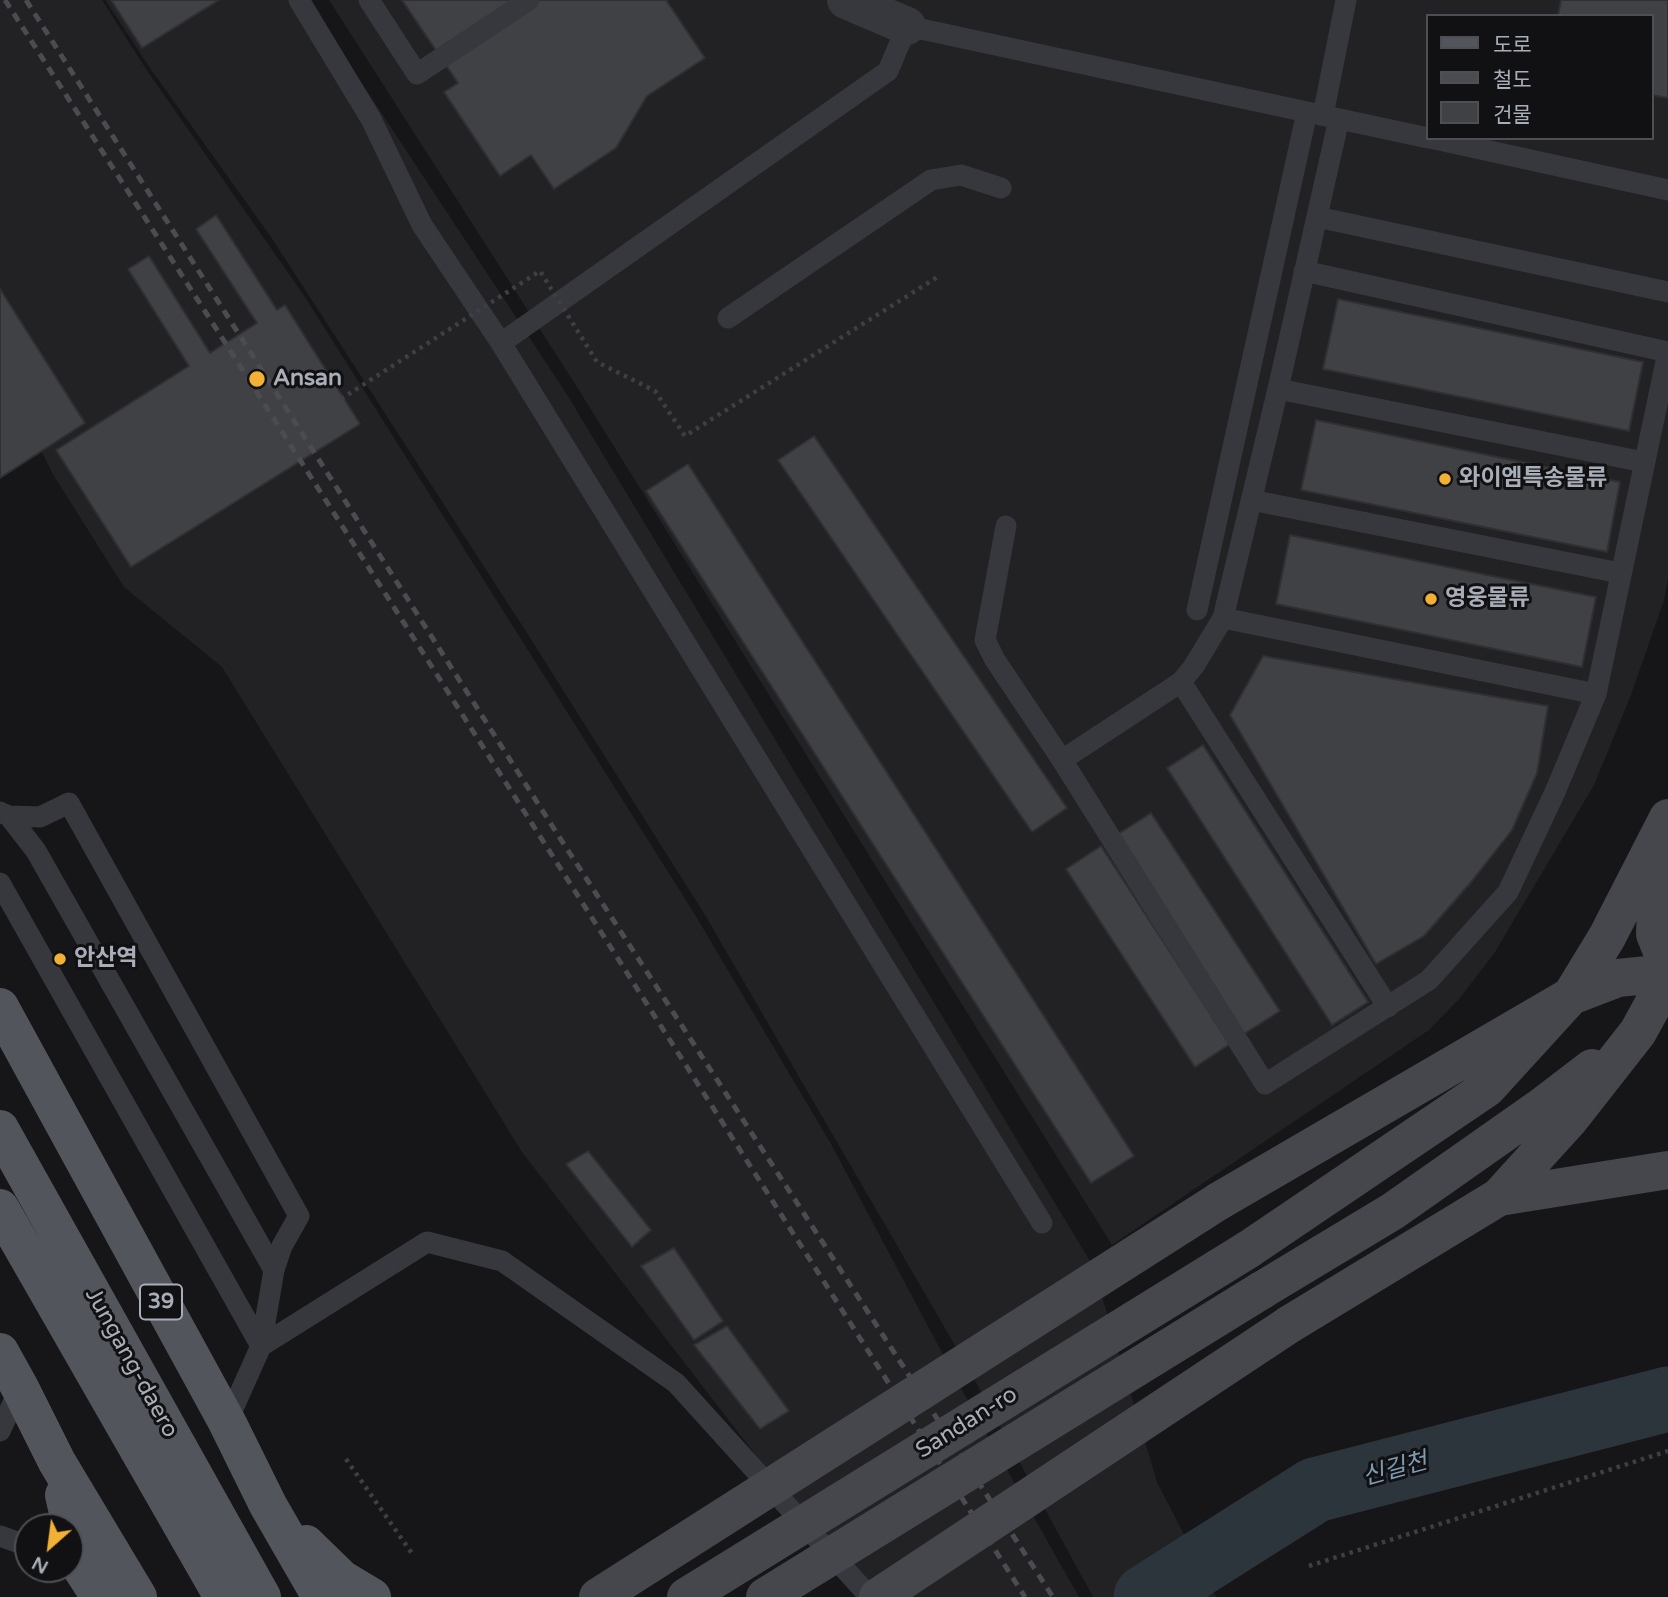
<!DOCTYPE html>
<meta charset="utf-8">
<style>
body{margin:0}
#map{position:relative;width:1668px;height:1597px;overflow:hidden;background:#161618;font-family:"Varela Round","Noto Sans KR",sans-serif}
canvas{display:block}
.legend{position:absolute;left:1426px;top:14px;width:228px;height:126px;box-sizing:border-box;background:#111113;border:2px solid #4d4f55;margin:0;padding:9px 12px;list-style:none;font-size:21px;color:#a8adb8}
.legend li{display:flex;align-items:center;gap:14px;height:35px}
.legend b{width:35px;border:2px solid #4d4f55}
.north{position:absolute;left:14px;top:1513px;width:70px;height:70px;box-sizing:border-box;background:#111113;border:2px solid #4d4f55;border-radius:50%;rotate:208deg;font-size:19px;font-weight:700;line-height:28px;text-align:center;color:#a8adb8}
.north::after{content:'';display:block;margin:auto;width:24px;height:32px;background:#f2b134;clip-path:polygon(50% 0,100% 100%,50% 72%,0 100%)}
</style>
<div id="map">
<canvas width="1668" height="1597"></canvas>
<ul class="legend">
<li><b style="height:9px;background:#53555c"></b>도로</li>
<li><b style="height:9px;background:#4a4c52"></b>철도</li>
<li><b style="height:19px;background:#404145"></b>건물</li>
</ul>
<div class="north">N</div>
</div>
<script>
const g = document.querySelector('canvas').getContext('2d');
g.lineJoin = 'round';
function fillPath(path, color) { g.fillStyle = color; g.fill(path, 'evenodd'); }
const poly = rows => new Path2D(rows.map(r => 'M' + r).join(''));
function strokePath(path, color, width, dash) { g.strokeStyle = color; g.lineWidth = width; g.lineCap = dash ? 'butt' : 'round'; g.setLineDash(dash || []); g.stroke(path); }
function drawText(font, color, halo, rows, align = 'center') {
  g.font = font + ' "Varela Round","Noto Sans KR",sans-serif'; g.lineWidth = 6; g.setLineDash([]); g.textBaseline = 'middle'; g.strokeStyle = halo; g.fillStyle = color; for (const [text, x, y, turn = 0] of rows) {
    g.save(); g.translate(x, y); g.rotate((+turn || 0) * Math.PI / 180); g.textAlign = isNaN(turn) ? turn : align; if (halo) g.strokeText(text, 0, 0); g.fillText(text, 0, 0); g.restore();
  }
}
fillPath(poly([
 [0,0,102,0,148,72,305,297,694,913,831,1144,962,1390,1079,1597,865,1597,522,1152,222,667,124,587,54,476,0,371],
 [105,0,307,0,566,393,1093,1266,1157,1482,1216,1597,1093,1597,963,1359,705,915,525,630,271,237,150,68],
 [329,0,1668,0,1668,578,1664,600,1631,695,1594,785,1495,952,1460,998,1429,1030,1112,1245,575,384],
 [1428,16,1652,16,1652,138,1428,138]
]), '#222225');
strokePath(poly([
 [1146,1597,1315,1490,1668,1399]
]), '#2c353c', 65);
const building = poly([
 [111,0,219,0,142,48,111,0],
 [402,0,666,0,705,58,647,96,616,148,554,189,531,155,500,176,444,92,458,83,402,0],
 [1561,0,1668,0,1668,98,1652,95,1652,16,1558,16,1561,0],
 [216,215,277,310,285,305,360,424,131,567,56,450,189,366,128,269,149,256,210,353,257,323,196,229,216,215],
 [0,289,85,423,0,478,0,289],
 [1338,299,1643,362,1629,431,1323,369,1338,299],
 [1316,420,1620,482,1607,552,1301,490,1316,420],
 [814,436,1067,808,1032,832,778,460,814,436],
 [688,464,1134,1156,1091,1183,646,491,688,464],
 [1290,535,1596,597,1582,667,1276,604,1290,535],
 [1263,656,1548,706,1537,773,1512,830,1472,881,1424,936,1376,964,1230,715,1263,656],
 [1203,745,1368,1002,1332,1025,1167,768,1203,745],
 [1151,813,1280,1011,1244,1034,1115,836,1151,813],
 [1101,846,1230,1044,1195,1067,1066,869,1101,846],
 [588,1151,651,1230,632,1247,566,1164,588,1151],
 [674,1248,723,1321,694,1340,641,1266,674,1248],
 [727,1326,789,1411,760,1429,694,1345,727,1326]
]);
fillPath(building, '#404145');
strokePath(building, '#303034', 2);
strokePath(poly([
 [346,1459,413,1555],
 [1309,1566,1668,1451]
]), '#3d3f44', 4.5, [3.5, 5]);
strokePath(poly([
 [299,0,371,119,422,225,501,343,1042,1223],
 [369,0,417,74,529,0],
 [1323,115,1346,0],
 [1430,138,1668,190],
 [1317,217,1668,292],
 [1304,271,1668,352],
 [728,318,931,180,961,175,1001,188],
 [501,343,888,71,907,26,1428,138],
 [1278,389,1644,462],
 [1251,500,1620,573],
 [1006,526,985,640,995,660,1062,760,1265,1084,1429,980,1508,892,1555,792,1596,694,1668,352],
 [1197,610,1307,112],
 [1223,618,1596,694],
 [1181,682,1388,1007],
 [1062,760,1181,682,1194,666,1223,618,1278,389,1339,119],
 [0,812,9,816,40,817,69,803,299,1216,282,1246,274,1270,261,1346,227,1422],
 [9,816,36,851,274,1270],
 [0,883,261,1346,427,1242,502,1261,676,1383,870,1597],
 [0,1431,20,1388],
 [0,1536,28,1546]
]), '#37383d', 21);
strokePath(poly([
 [846,0,907,26]
]), '#37383d', 38);
strokePath(poly([
 [1661,852,1658,867,1655,934,1668,967],
 [1499,1197,1668,1170],
 [1219,1201,1571,996,1618,978,1668,973],
 [1249,1249,1487,1088,1571,996,1607,937,1668,818],
 [1262,1290,1393,1211,1541,1107,1592,1068],
 [1290,1324,1499,1197,1569,1120,1638,1032,1668,977]
]), '#45474d', 38);
strokePath(poly([
 [0,1007,227,1422,268,1505,321,1597],
 [0,1129,262,1597],
 [0,1208,223,1597],
 [0,1352,20,1388,57,1462,138,1597],
 [64,1495,80,1566,100,1597],
 [306,1544,342,1579,372,1597]
]), '#53555c', 38);
strokePath(poly([
 [5,0,235,358,1025,1597],
 [26,0,558,835,1053,1597]
]), '#4a4c52', 5, [9, 7]);
strokePath(poly([
 [341,399,540,271,597,362,655,391,685,436,939,276]
]), '#3d3f44', 4.5, [3.5, 5]);
strokePath(poly([
 [598,1597,1219,1201],
 [686,1597,1249,1249],
 [765,1597,1262,1290],
 [878,1597,1290,1324]
]), '#45474d', 38);
for (const [x, y, r, color] of [
 [257,379,9,"#f2b134"],
 [1445,479,7,"#f2b134"],
 [1431,599,7,"#f2b134"],
 [60,959,7,"#f2b134"]
]) { const dot = new Path2D(); dot.arc(x, y, r, 0, 2 * Math.PI); g.fillStyle = color; g.fill(dot); strokePath(dot, '#111113', 2.5); }
for (const [x, y, w] of [
 [161,1302,42]
]) { const box = new Path2D(); box.roundRect(x - w / 2, y - 17.5, w, 35, 5); g.fillStyle = '#111113'; g.fill(box); strokePath(box, '#a8adb8', 2); }
drawText('bold 21px', '#a8adb8', null, [
 ["39",161,1302]
]);
drawText('bold 23px', '#a8adb8', '#111113', [
 ["Ansan",273,379],
 ["와이엠특송물류",1459,479],
 ["영웅물류",1445,599],
 ["안산역",74,959]
], 'left');
drawText('23px', '#a8adb8', '#111113', [
 ["Jungang-daero",131,1363,61],
 ["Sandan-ro",967,1423,-32]
]);
drawText('italic 24px', '#7f9bb3', '#111113', [
 ["신길천",1395,1470,-15]
]);
</script>
